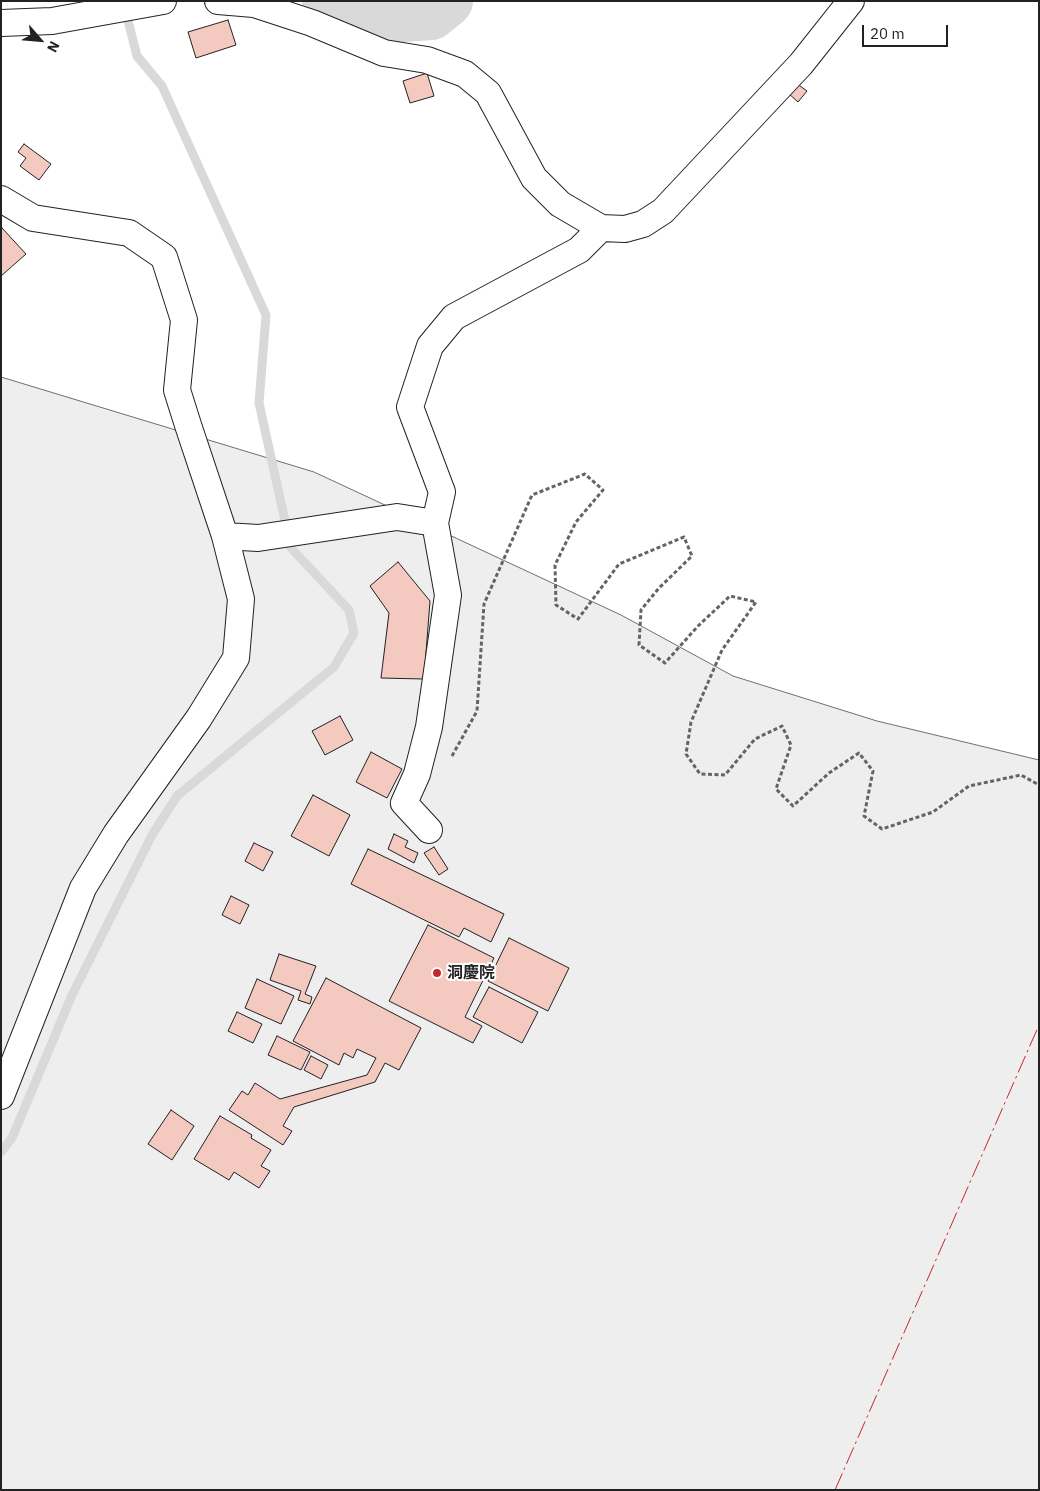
<!DOCTYPE html>
<meta charset="utf-8">
<style>
body{margin:0}
#map{position:relative;width:1040px;height:1491px;overflow:hidden;background:#fff;font-family:"IBM Plex Sans",sans-serif}
canvas{display:block}
.frame{position:absolute;inset:0;border:2px solid #222;pointer-events:none}
.north{position:absolute;left:15px;top:15px;width:50px;height:50px;-webkit-text-stroke:4px #fff;paint-order:stroke;rotate:117deg;font-size:14px;font-weight:700;line-height:20px;text-align:center;color:#222}
.north::after{content:'';display:block;margin:auto;width:18px;height:22px;background:#222;clip-path:polygon(50% 0,100% 100%,50% 72%,0 100%)}
.scale{position:absolute;left:862px;top:25px;width:86px;height:22px;box-sizing:border-box;border:2px solid #222;border-top:0;padding-left:6px;font-size:15px;line-height:18px;white-space:nowrap;color:#222;-webkit-text-stroke:4px #fff;paint-order:stroke}
</style>
<div id="map">
<canvas width="1040" height="1491"></canvas>
<div class="frame"></div>
<div class="north">N</div>
<div class="scale">20 m</div>
</div>
<script>
const g = document.querySelector('canvas').getContext('2d');
g.lineJoin = 'round';
function fillPath(path, color) { g.fillStyle = color; g.fill(path, 'evenodd'); }
const poly = rows => new Path2D(rows.map(r => 'M' + r).join(''));
function strokePath(path, color, width, dash) { g.strokeStyle = color; g.lineWidth = width; g.lineCap = dash ? 'butt' : 'round'; g.setLineDash(dash || []); g.stroke(path); }
function drawText(font, color, halo, rows, align = 'center') {
  g.font = font + ' "IBM Plex Sans","Noto Sans JP",sans-serif'; g.lineWidth = 4; g.setLineDash([]); g.textBaseline = 'middle'; g.strokeStyle = halo; g.fillStyle = color; for (const [text, x, y, turn = 0] of rows) {
    g.save(); g.translate(x, y); g.rotate((+turn || 0) * Math.PI / 180); g.textAlign = isNaN(turn) ? turn : align; if (halo) g.strokeText(text, 0, 0); g.fillText(text, 0, 0); g.restore();
  }
}
const green = poly([
 [1,377,314,472,621,615,733,676,877,721,1039,760,1039,1490,1,1490,1,377]
]);
fillPath(green, '#eee');
strokePath(green, '#6f6f6f', 1);
strokePath(poly([
 [1,1152,12,1138,72,995,152,835,177,796,334,667,354,633,349,610,291,548,259,403,266,315,162,86,137,56,125,9]
]), '#d9d9d9', 9);
strokePath(poly([
 [328,1,377,18,431,14,447,1]
]), '#d9d9d9', 52);
const building = poly([
 [228,20,236,45,196,58,188,32,228,20],
 [427,73,434,96,410,103,403,81,427,73],
 [796,83,807,91,798,102,788,93,796,83],
 [24,144,51,164,39,180,20,166,26,158,18,152,24,144],
 [2,228,26,254,1,276,1,229,2,228],
 [398,562,430,601,424,679,381,678,389,613,370,586,398,562],
 [340,716,353,740,325,755,312,731,340,716],
 [371,752,402,769,387,798,356,782,371,752],
 [313,795,350,815,329,856,291,836,313,795],
 [394,834,408,841,405,847,418,853,414,863,388,849,394,834],
 [254,843,273,852,263,871,245,861,254,843],
 [434,847,448,869,439,875,424,853,434,847],
 [368,849,504,914,491,942,464,928,459,937,351,884,368,849],
 [231,896,249,905,240,924,222,915,231,896],
 [428,925,494,958,465,1017,482,1026,473,1043,389,1001,428,925],
 [509,938,569,968,548,1011,488,981,509,938],
 [279,954,316,966,305,994,312,997,310,1004,298,1000,301,991,270,980,279,954],
 [326,978,421,1028,399,1070,385,1063,375,1082,294,1107,283,1126,292,1131,283,1145,229,1110,242,1091,248,1095,255,1083,280,1099,367,1075,376,1058,357,1049,353,1058,344,1053,339,1065,293,1041,326,978],
 [257,979,294,996,281,1024,245,1008,257,979],
 [489,987,538,1012,522,1043,473,1017,489,987],
 [237,1012,262,1024,253,1043,228,1031,237,1012],
 [277,1036,310,1052,301,1070,268,1055,277,1036],
 [311,1056,328,1065,321,1079,304,1070,311,1056],
 [171,1110,194,1126,172,1160,148,1144,171,1110],
 [220,1116,252,1135,251,1138,271,1150,261,1166,270,1171,259,1188,234,1172,229,1180,194,1159,220,1116]
]);
fillPath(building, '#f3c9c0');
strokePath(building, '#222', 1);
const street = poly([
 [218,1,254,4,312,23,384,53,427,60,465,74,488,93,534,178,560,204,601,228,625,229,643,224,663,211,801,64,851,1],
 [1,23,52,21,163,1],
 [1,199,33,218,129,233,164,257,184,320,177,390,188,425,225,536,241,599,236,658,199,718,116,834,83,888,1,1096],
 [225,536,258,538,397,517,435,523],
 [429,830,404,803,417,774,429,727,448,595,435,523,442,492,410,407,430,346,454,317,579,250,601,228]
]);
strokePath(street, '#222', 28);
strokePath(poly([
 [452,756,477,711,484,604,532,495,585,474,603,490,576,522,555,565,556,605,578,619,619,564,684,537,692,556,659,588,641,610,639,645,665,663,698,626,730,596,756,602,722,650,691,722,686,754,700,774,725,775,755,739,782,726,791,745,776,789,793,806,829,773,859,753,873,771,864,816,882,829,933,812,969,786,1021,775,1039,785]
]), '#646464', 3, [4, 2.5]);
strokePath(street, '#fff', 26);
strokePath(poly([
 [835,1490,1039,1025]
]), '#c62828', 1, [18, 4, 2.5, 4]);
for (const [x, y, r, color] of [
 [437,973,5,"#c62828"]
]) { const dot = new Path2D(); dot.arc(x, y, r, 0, 2 * Math.PI); g.fillStyle = color; g.fill(dot); strokePath(dot, '#fff', 2); }
drawText('bold 16px', '#222', '#fff', [
 ["洞慶院",447,973]
], 'left');
</script>
